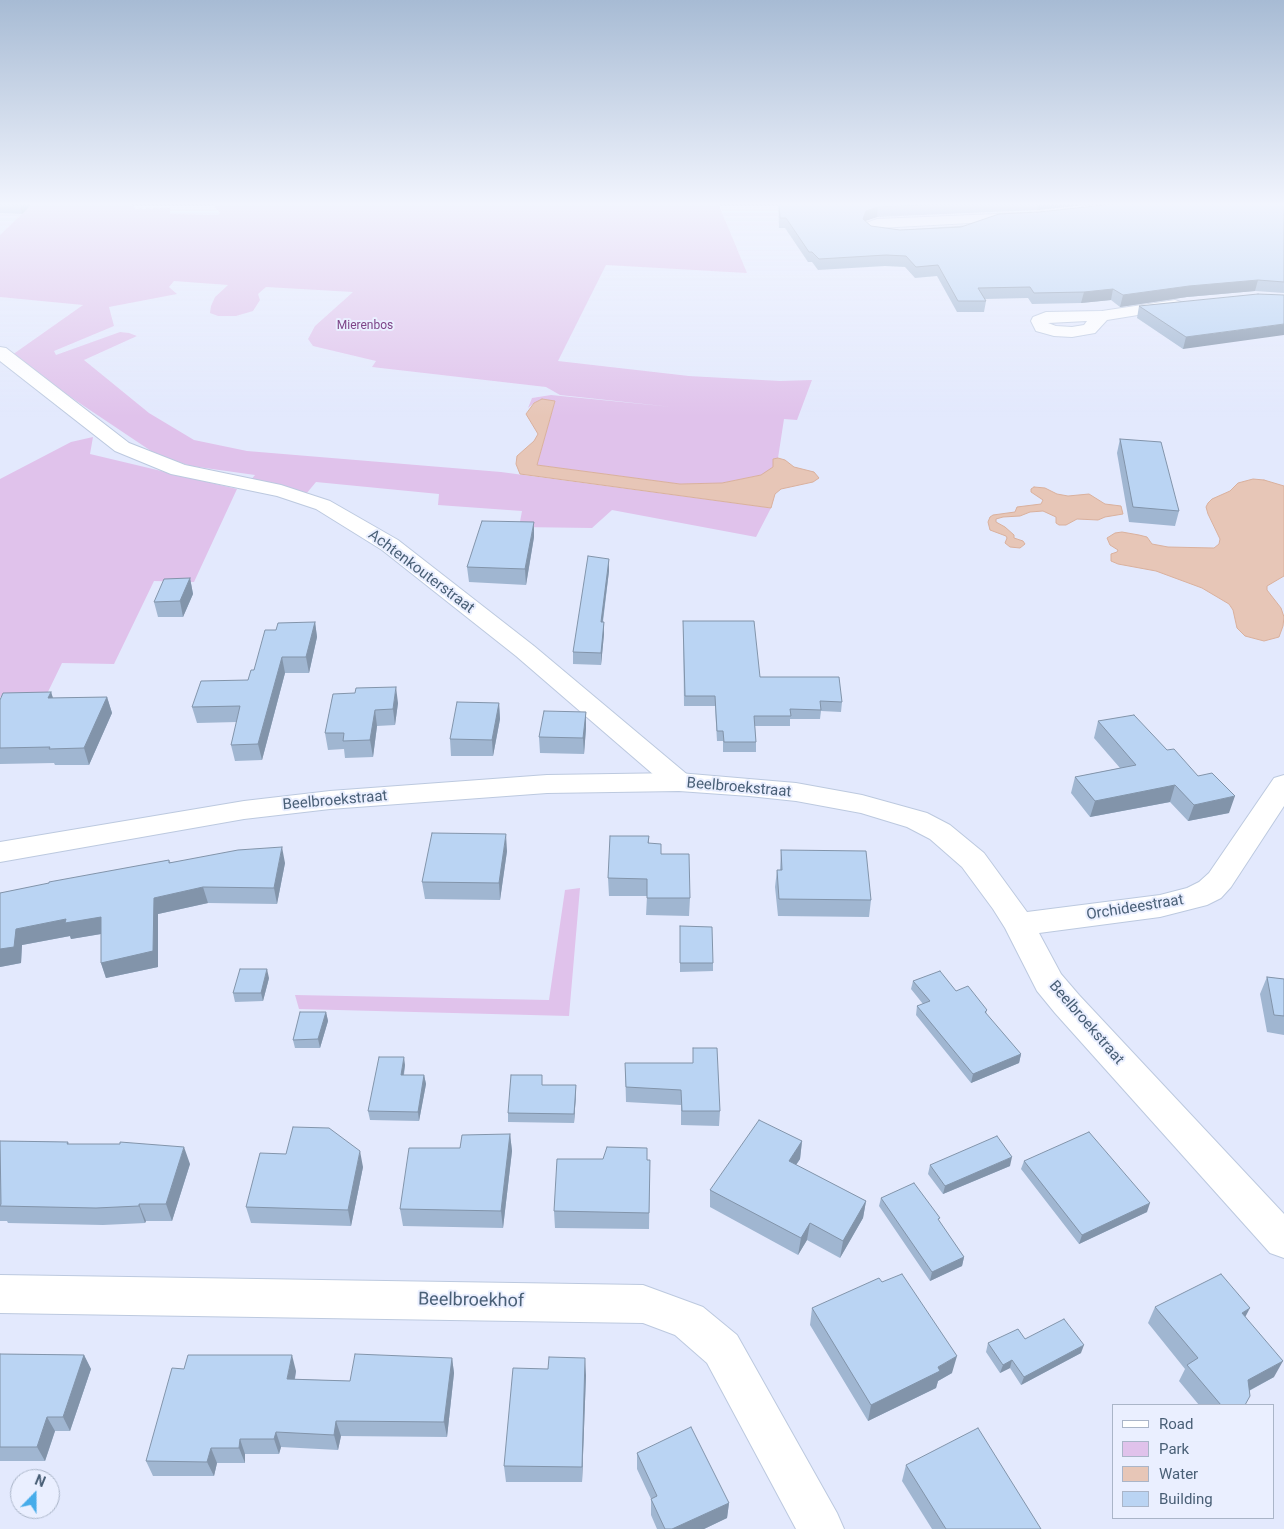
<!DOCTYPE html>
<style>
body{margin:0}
#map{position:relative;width:1284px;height:1529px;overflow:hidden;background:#e3e9fd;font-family:Roboto,sans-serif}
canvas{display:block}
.legend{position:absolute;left:1112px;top:1404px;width:162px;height:115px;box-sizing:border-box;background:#eaefff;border:1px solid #aab5c8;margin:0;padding:6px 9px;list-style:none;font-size:15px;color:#495f76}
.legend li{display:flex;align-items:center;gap:10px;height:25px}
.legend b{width:25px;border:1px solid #aab5c8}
.north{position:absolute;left:10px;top:1469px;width:50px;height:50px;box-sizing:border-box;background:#eaefff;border:1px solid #aab5c8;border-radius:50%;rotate:22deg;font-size:14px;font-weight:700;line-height:20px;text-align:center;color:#495f76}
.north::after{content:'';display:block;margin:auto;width:18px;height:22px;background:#46acea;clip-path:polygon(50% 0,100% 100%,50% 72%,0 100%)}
</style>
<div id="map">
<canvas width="1284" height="1529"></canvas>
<ul class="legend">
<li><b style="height:6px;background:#fff"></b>Road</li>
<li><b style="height:14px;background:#e0c2eb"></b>Park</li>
<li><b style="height:14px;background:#e7c6b7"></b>Water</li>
<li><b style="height:14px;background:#bad4f3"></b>Building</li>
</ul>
<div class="north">N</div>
</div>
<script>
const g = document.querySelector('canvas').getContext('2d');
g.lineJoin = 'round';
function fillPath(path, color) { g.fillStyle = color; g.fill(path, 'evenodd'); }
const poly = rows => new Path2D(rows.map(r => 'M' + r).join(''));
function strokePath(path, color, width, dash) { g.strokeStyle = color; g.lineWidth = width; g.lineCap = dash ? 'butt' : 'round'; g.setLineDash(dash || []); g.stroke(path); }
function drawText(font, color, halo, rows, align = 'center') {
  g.font = font + ' Roboto,sans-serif'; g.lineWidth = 4; g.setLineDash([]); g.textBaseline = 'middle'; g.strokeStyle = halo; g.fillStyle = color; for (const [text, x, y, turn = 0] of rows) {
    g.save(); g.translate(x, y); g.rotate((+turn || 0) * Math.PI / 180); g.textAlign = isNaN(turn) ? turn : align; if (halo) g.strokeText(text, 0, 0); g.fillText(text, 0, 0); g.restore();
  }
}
fillPath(poly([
 [0,203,130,203,136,209,170,208,170,214,218,215,220,213,212,203,718,203,747,273,606,265,558,361,689,376,780,381,812,380,797,420,784,419,778,458,773,459,773,467,768,472,761,475,722,483,680,484,537,465,555,401,534,403,528,408,532,398,551,395,672,407,560,395,546,387,372,367,376,361,313,346,308,339,315,326,353,292,266,287,258,294,260,300,253,311,236,316,218,316,210,313,211,306,215,297,228,285,174,281,169,287,177,294,109,307,114,326,54,351,56,355,120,332,129,333,137,336,84,360,149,413,194,440,247,451,501,472,771,508,756,537,612,510,592,528,519,527,522,511,438,505,439,494,316,482,306,494,249,482,255,475,191,466,157,455,69,396,12,355,83,305,0,297,0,235,24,212],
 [93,437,90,454,237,489,194,582,154,581,114,664,62,663,46,696,0,697,0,479,71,442],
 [580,888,569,1016,299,1009,295,995,549,1000,565,890]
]), '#e0c2eb');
const water = poly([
 [542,399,555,401,537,465,680,484,722,483,761,475,773,467,773,459,778,458,785,460,794,467,814,472,819,478,813,482,781,489,775,494,771,508,520,474,516,464,517,456,534,441,538,434,526,414,534,403,542,399],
 [1264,480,1284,486,1284,576,1267,586,1267,590,1281,608,1284,617,1283,626,1279,637,1264,641,1245,636,1237,628,1233,610,1229,604,1202,588,1156,571,1118,564,1111,561,1111,554,1117,552,1118,550,1110,545,1107,538,1115,533,1122,532,1139,535,1147,537,1152,544,1168,547,1214,548,1219,544,1220,539,1208,514,1206,507,1208,503,1212,499,1230,491,1238,483,1253,479,1264,480],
 [1034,487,1045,488,1057,494,1068,496,1089,494,1105,504,1121,506,1123,514,1105,517,1098,520,1077,519,1066,525,1059,525,1056,523,1056,517,1043,511,1030,512,1020,516,1003,517,996,519,996,522,1005,527,1014,535,1014,538,1023,541,1025,544,1020,548,1010,547,1005,543,1007,538,1006,536,990,530,988,522,990,517,993,515,1015,512,1017,507,1041,504,1043,500,1031,492,1031,489,1034,487]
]);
fillPath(water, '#e7c6b7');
strokePath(water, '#d9b09d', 1);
const minor = poly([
 [1020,213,1025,214,1027,217,1025,220,878,228,908,232,910,235,908,238,903,239,875,236,866,233,864,230,866,223,877,219,1020,213],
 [1175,300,1181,302,1183,305,1181,308,1107,320,1095,333,1072,337,1054,336,1036,331,1031,321,1033,317,1046,312,1102,311,1175,300],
 [1087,321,1084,325,1072,327,1056,326,1048,323,1087,321],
 [0,347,6,348,129,443,185,465,281,485,330,501,398,540,534,646,689,776,693,782,689,788,679,791,669,788,516,656,382,550,316,509,277,496,171,474,115,451,0,361,0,347],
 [0,1275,643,1285,703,1307,737,1335,837,1513,844,1529,796,1529,707,1363,675,1335,643,1323,0,1313,0,1275]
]);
const tertiary = poly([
 [679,773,796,783,862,795,927,813,950,825,984,853,1027,912,1160,895,1187,888,1199,882,1209,873,1274,778,1284,775,1284,806,1231,887,1221,898,1207,905,1160,917,1039,933,1061,974,1079,995,1284,1214,1284,1258,1270,1253,1055,1013,1037,991,1005,928,993,909,962,867,930,839,907,827,861,813,796,801,749,796,679,791,547,793,330,809,244,819,0,862,0,842,244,801,330,791,547,775,679,773]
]);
strokePath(minor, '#bcc9df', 2);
strokePath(tertiary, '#bcc9df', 2);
fillPath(minor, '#fff');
fillPath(tertiary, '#fff');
fillPath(poly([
 [0,203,33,203,22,214,0,213],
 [778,203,1100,203,1037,210,877,217,865,221,871,226,900,230,1284,203,1284,293,1255,291,1187,297,1120,307,1111,300,1081,303,1032,304,1028,298,985,299,986,301,984,312,957,312,937,276,915,278,905,267,885,266,818,270,812,262,808,262,785,228,779,228],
 [1284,295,1183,349,1137,318,1139,306],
 [1120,439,1179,511,1175,526,1129,522,1117,453],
 [534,537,526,585,469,582,467,567],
 [609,559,609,571,603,622,604,622,604,634,601,665,573,664,573,652],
 [190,578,193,594,183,617,158,617,154,602],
 [683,621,760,677,842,702,841,712,821,711,820,719,790,719,790,726,755,726,756,742,756,752,723,752,723,741,717,741,715,706,684,706],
 [315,622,317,637,309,673,285,673,262,760,235,761,231,745,237,722,197,723,192,707,248,680,276,630],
 [51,692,53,698,107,697,112,713,89,765,55,765,54,763,0,764,0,700],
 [333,694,398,703,395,725,377,726,373,757,345,758,344,749,328,750,325,733],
 [499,703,500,719,493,756,451,756,450,739],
 [586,712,586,728,584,754,540,753,539,737],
 [1098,721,1167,750,1229,813,1188,821,1170,802,1090,817,1071,793,1075,777,1120,768,1094,738],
 [649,836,649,843,661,854,690,898,689,916,646,915,647,896,609,896,608,878],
 [781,850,871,900,869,917,778,916,775,887,777,870,780,870],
 [507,851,500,900,425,899,422,882],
 [169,860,170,862,285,863,277,904,208,903,158,914,158,967,106,978,101,963,101,934,71,939,70,936,22,945,21,963,0,967,0,893],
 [680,926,713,963,713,971,680,972],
 [1267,977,1284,979,1284,1035,1267,1032,1260,994],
 [269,978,263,1001,235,1002,233,993],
 [913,981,956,991,987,1010,986,1014,1021,1054,1019,1063,971,1083,916,1015,917,1006,923,1004,911,989],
 [326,1012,328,1021,320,1048,295,1048,293,1040],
 [625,1063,693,1063,720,1111,719,1126,681,1125,681,1105,626,1102],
 [405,1065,404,1075,424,1075,426,1084,419,1121,370,1120,368,1111],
 [543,1085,576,1085,576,1094,574,1123,508,1122,508,1113],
 [510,1134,512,1151,503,1228,403,1226,400,1209,460,1148],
 [0,1141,68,1142,69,1144,190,1164,172,1221,146,1221,145,1223,103,1225,8,1223,7,1221,0,1221],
 [802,1141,800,1159,796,1165,866,1201,863,1218,840,1258,807,1240,798,1255,710,1207,710,1190],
 [647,1160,650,1160,649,1229,555,1228,554,1211],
 [1024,1161,1147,1212,1079,1244,1021,1169],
 [930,1165,1010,1166,943,1194,928,1174],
 [363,1167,351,1226,251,1223,246,1207],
 [881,1198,939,1221,964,1257,962,1266,930,1281,879,1206],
 [1155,1307,1246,1317,1274,1377,1249,1391,1245,1405,1199,1405,1179,1381,1185,1369,1148,1323],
 [812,1308,952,1373,938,1381,936,1388,868,1421,810,1325],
 [1025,1339,1081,1353,1021,1385,1010,1368,1000,1373,986,1352,988,1343],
 [0,1354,84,1355,91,1369,70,1431,55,1431,45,1461,0,1461],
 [452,1358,454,1373,447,1437,341,1436,338,1450,281,1447,279,1454,245,1454,245,1463,217,1463,214,1476,153,1476,146,1461,296,1371,295,1379,350,1381],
 [586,1375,582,1482,506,1482,504,1466],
 [637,1453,729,1503,727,1518,704,1529,657,1529,651,1515,651,1499,637,1469],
 [906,1465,1041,1529,932,1529,902,1481]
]), '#a0b6d1');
fillPath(poly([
 [21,203,33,203,22,214,20,205],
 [1038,203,1100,203,1037,210],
 [878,207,877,217,865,221,863,219,866,211],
 [1258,280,1255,291,1187,297,1120,307,1123,295,1189,286],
 [1113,289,1111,300,1081,303,1084,292],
 [1284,324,1284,335,1183,349,1186,337],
 [534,522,534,537,526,585,525,569],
 [609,559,609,571,601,634,601,622],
 [190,578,193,594,183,617,180,601],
 [315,622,317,637,309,673,306,657],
 [604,622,604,634,601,665,601,653],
 [282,657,285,673,262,760,258,744],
 [396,687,398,703,395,725,393,709],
 [51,692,56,708,48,698],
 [107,697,112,713,89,765,84,748],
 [499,703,500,719,493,756,492,740],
 [375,710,377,726,373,757,370,740],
 [586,712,586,728,584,754,583,738],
 [1175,785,1170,802,1090,817,1095,801],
 [1235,796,1229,813,1188,821,1194,805],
 [506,834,507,851,500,900,499,883],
 [282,847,285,863,277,904,274,888],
 [203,887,208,903,158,914,158,967,106,978,101,963,154,898],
 [101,917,107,933,71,939,70,936,22,945,21,963,0,967,0,949,16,929,66,919],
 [267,969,269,978,263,1001,261,993],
 [326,1012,328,1021,320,1048,318,1039],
 [1021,1054,1019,1063,971,1083,973,1074],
 [404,1057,405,1065,402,1084,401,1075],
 [424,1075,426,1084,419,1121,418,1112],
 [576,1085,576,1094,574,1123,574,1114],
 [510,1134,512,1151,503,1228,501,1211],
 [802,1141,800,1159,787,1178,789,1161],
 [184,1147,190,1164,172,1221,166,1204],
 [360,1151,363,1167,351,1226,348,1210],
 [1012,1157,1010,1166,943,1194,945,1186],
 [866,1201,863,1218,840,1258,843,1241],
 [1150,1203,1147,1212,1079,1244,1082,1235],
 [139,1204,146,1221,145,1223,139,1206],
 [810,1223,807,1240,798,1255,801,1238],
 [964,1257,962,1266,930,1281,932,1272],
 [1250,1308,1241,1325,1242,1313],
 [1084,1345,1081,1353,1021,1385,1024,1377],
 [84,1355,91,1369,70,1431,63,1417],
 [292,1355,296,1371,292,1394,287,1379],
 [957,1356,952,1373,938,1381,936,1388,868,1421,871,1405,938,1367],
 [452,1358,454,1373,447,1437,444,1422],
 [585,1358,586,1375,582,1482,582,1467],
 [1012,1360,1010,1368,1000,1373,1003,1365],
 [1283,1361,1274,1377,1239,1396,1248,1380],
 [47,1417,55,1431,45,1461,37,1447],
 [336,1421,341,1436,338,1450,334,1435],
 [276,1432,281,1447,279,1454,274,1439],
 [240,1439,245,1454,245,1463,239,1448],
 [211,1448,217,1463,214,1476,207,1462],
 [729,1503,727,1518,704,1529,672,1529]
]), '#8294aa');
const building = poly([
 [0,203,21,203,20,205,0,204,0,203],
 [779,203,963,203,878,207,866,211,863,219,871,226,900,230,961,227,999,214,1039,212,1123,203,1284,203,1284,282,1258,280,1189,286,1123,295,1113,289,1084,292,1034,293,1030,287,978,288,986,301,958,301,938,265,916,267,906,256,886,255,819,259,812,252,809,252,786,218,780,218,779,203],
 [1258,294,1284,295,1284,324,1186,337,1139,306,1258,294],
 [1120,439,1161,442,1179,511,1133,507,1120,439],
 [482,521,534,522,525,569,467,567,482,521],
 [588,556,609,559,601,622,604,622,601,653,573,652,588,556],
 [190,578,180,601,154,602,164,579,190,578],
 [683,621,754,621,760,677,839,677,842,702,820,701,821,710,790,709,791,716,754,716,756,742,724,742,723,731,717,731,715,696,685,696,683,621],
 [315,622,306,657,282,657,258,744,231,745,240,706,192,707,201,681,248,680,251,670,254,670,265,630,276,630,278,623,315,622],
 [396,687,393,709,375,710,370,740,343,741,344,733,325,733,333,694,355,693,356,688,396,687],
 [51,692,48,698,107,697,84,748,49,749,50,747,0,748,0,700,3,693,51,692],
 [457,702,499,703,492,740,450,739,457,702],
 [544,711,586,712,583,738,539,737,544,711],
 [1134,715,1167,750,1174,749,1198,776,1212,773,1235,796,1194,805,1175,785,1095,801,1075,777,1136,765,1098,721,1134,715],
 [432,833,506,834,499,883,422,882,432,833],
 [610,836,649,836,648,843,661,844,661,854,689,854,690,898,647,898,647,879,608,878,610,836],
 [282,847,274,888,203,887,154,898,153,951,101,963,101,917,65,923,66,919,16,929,14,947,0,949,0,893,49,883,49,882,169,860,169,863,238,850,282,847],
 [781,850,866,851,871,900,779,899,777,870,782,870,781,850],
 [680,926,712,927,713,963,680,963,680,926],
 [240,969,267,969,261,993,233,993,240,969],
 [940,971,956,991,968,986,987,1010,985,1012,1021,1054,973,1074,917,1006,930,1001,913,981,940,971],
 [1267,977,1284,979,1284,1016,1274,1015,1267,977],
 [300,1012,326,1012,318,1039,293,1040,300,1012],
 [693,1048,717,1048,720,1111,682,1111,681,1090,626,1087,625,1063,693,1063,693,1048],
 [379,1057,404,1057,401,1075,424,1075,418,1112,368,1111,379,1057],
 [511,1075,542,1075,542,1085,576,1085,574,1114,508,1113,511,1075],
 [759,1120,802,1141,789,1161,866,1201,843,1241,810,1223,801,1238,710,1190,759,1120],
 [293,1127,329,1128,360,1151,348,1210,246,1207,260,1153,286,1154,293,1127],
 [1089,1132,1150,1203,1082,1235,1024,1161,1089,1132],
 [510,1134,501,1211,400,1209,409,1148,460,1148,462,1135,510,1134],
 [997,1136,1012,1157,945,1186,930,1165,997,1136],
 [0,1141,68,1142,67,1144,120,1144,120,1142,184,1147,166,1204,139,1204,139,1206,96,1208,0,1206,1,1204,0,1141],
 [607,1147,647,1148,647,1160,650,1160,649,1213,554,1211,557,1159,603,1159,607,1147],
 [914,1183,940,1218,938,1219,964,1257,932,1272,881,1198,914,1183],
 [902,1274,957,1356,938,1367,940,1371,871,1405,812,1308,879,1278,882,1282,902,1274],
 [1221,1274,1250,1308,1242,1313,1283,1361,1248,1380,1250,1396,1245,1405,1221,1405,1187,1365,1198,1358,1155,1307,1221,1274],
 [1064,1319,1084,1345,1024,1377,1012,1360,1003,1365,988,1343,1018,1329,1025,1339,1064,1319],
 [0,1354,84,1355,63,1417,47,1417,37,1447,0,1447,0,1354],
 [355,1354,452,1358,444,1422,336,1421,334,1435,276,1432,274,1439,240,1439,239,1448,211,1448,207,1462,146,1461,172,1368,184,1369,188,1355,292,1355,287,1379,350,1381,355,1354],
 [549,1357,585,1358,582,1467,504,1466,513,1368,548,1369,549,1357],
 [691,1427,729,1503,672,1529,665,1529,651,1499,657,1496,637,1453,691,1427],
 [978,1428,1041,1529,946,1529,906,1465,978,1428]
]);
fillPath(building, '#bad4f3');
strokePath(building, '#8294aa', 1);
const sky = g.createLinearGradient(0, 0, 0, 417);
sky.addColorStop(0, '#a7bbd4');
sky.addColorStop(0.49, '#f2f5fe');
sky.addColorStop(1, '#f2f5fe00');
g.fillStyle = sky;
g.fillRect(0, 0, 1284, 417);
drawText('12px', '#7e4588', '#eaefff', [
 ["Mierenbos",365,326]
]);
drawText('15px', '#495f76', '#eaefff', [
 ["Achtenkouterstraat",421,572,37],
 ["Beelbroekstraat",739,788,5],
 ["Beelbroekstraat",335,801,-5],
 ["Orchideestraat",1135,908,-9],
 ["Beelbroekstraat",1086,1023,49]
]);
drawText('18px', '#495f76', '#eaefff', [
 ["Beelbroekhof",471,1301,1]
]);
</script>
